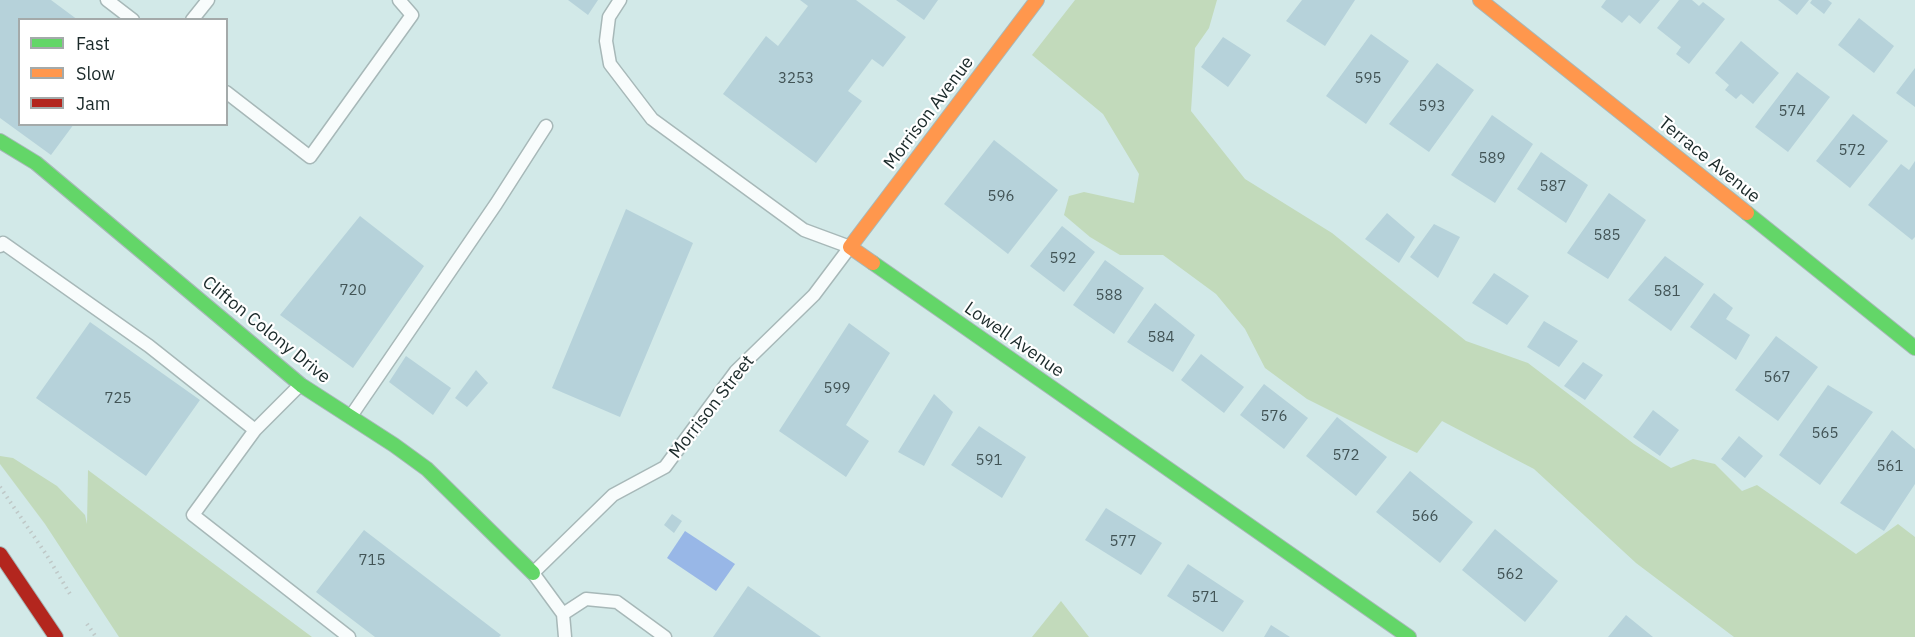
<!DOCTYPE html>
<style>
body{margin:0}
#map{position:relative;width:1915px;height:637px;overflow:hidden;background:#d2e9e8;font-family:"IBM Plex Sans",sans-serif}
canvas{display:block}
.legend{position:absolute;left:18px;top:18px;width:210px;height:108px;box-sizing:border-box;background:#fff;border:2px solid #a4aaaa;margin:0;padding:8px 10px;list-style:none;font-size:18px;color:#1b2a2a}
.legend li{display:flex;align-items:center;gap:12px;height:30px}
.legend b{width:30px;border:2px solid #a4aaaa}
</style>
<div id="map">
<canvas width="1915" height="637"></canvas>
<ul class="legend">
<li><b style="height:8px;background:#63d668"></b>Fast</li>
<li><b style="height:8px;background:#ff974d"></b>Slow</li>
<li><b style="height:8px;background:#b3261e"></b>Jam</li>
</ul>
</div>
<script>
const g = document.querySelector('canvas').getContext('2d');
g.lineJoin = 'round';
function fillPath(path, color) { g.fillStyle = color; g.fill(path, 'evenodd'); }
const poly = rows => new Path2D(rows.map(r => 'M' + r).join(''));
function strokePath(path, color, width, dash) { g.strokeStyle = color; g.lineWidth = width; g.lineCap = dash ? 'butt' : 'round'; g.setLineDash(dash || []); g.stroke(path); }
function drawText(font, color, halo, rows, align = 'center') {
  g.font = font + ' "IBM Plex Sans",sans-serif'; g.lineWidth = 4.5; g.setLineDash([]); g.textBaseline = 'middle'; g.strokeStyle = halo; g.fillStyle = color; for (const [text, x, y, turn = 0] of rows) {
    g.save(); g.translate(x, y); g.rotate((+turn || 0) * Math.PI / 180); g.textAlign = isNaN(turn) ? turn : align; if (halo) g.strokeText(text, 0, 0); g.fillText(text, 0, 0); g.restore();
  }
}
fillPath(poly([
 [1075,0,1217,0,1209,28,1195,48,1191,111,1245,179,1332,233,1466,341,1528,363,1634,444,1671,468,1693,459,1715,464,1742,491,1757,485,1856,554,1898,524,1915,537,1915,637,1734,637,1636,563,1534,469,1442,421,1417,453,1391,441,1307,399,1265,368,1245,329,1216,294,1163,255,1120,255,1090,237,1064,215,1069,196,1084,192,1134,203,1139,174,1103,114,1032,55],
 [0,456,13,458,57,486,85,515,87,524,88,470,312,637,119,637,45,524,0,464],
 [1061,601,1089,637,1032,637]
]), '#c2dabb');
fillPath(poly([
 [685,531,735,564,716,591,667,558]
]), '#98b7e7');
fillPath(poly([
 [0,0,51,0,78,20,20,20,20,124,74,124,51,155,0,118],
 [568,0,598,0,588,15],
 [800,0,856,0,906,37,883,67,872,59,848,91,862,101,816,163,723,94,766,36,778,46,808,6],
 [896,0,938,0,924,20],
 [1302,0,1355,0,1325,46,1286,21],
 [1606,0,1660,0,1640,24,1629,15,1622,23,1601,7],
 [1679,0,1692,0,1699,6,1703,2,1725,19,1689,64,1676,54,1681,47,1657,28],
 [1778,0,1809,0,1797,15],
 [1812,0,1828,0,1832,3,1824,14,1810,3],
 [1859,18,1894,46,1874,73,1838,45],
 [1371,34,1409,61,1366,124,1326,96],
 [1223,37,1251,55,1228,87,1201,67],
 [1741,41,1779,73,1753,104,1741,94,1736,99,1725,90,1729,85,1715,73],
 [1437,63,1474,90,1429,152,1389,124],
 [1915,68,1915,107,1896,93],
 [1797,72,1830,97,1788,152,1755,127],
 [1853,114,1888,141,1850,188,1816,161],
 [1492,115,1533,144,1495,203,1451,175],
 [994,140,1058,190,1008,254,944,204],
 [1541,152,1588,185,1566,223,1517,189],
 [1915,161,1915,237,1912,240,1868,205,1901,164,1909,170],
 [1609,193,1646,220,1608,279,1567,253],
 [626,209,693,243,620,417,552,388],
 [1387,213,1415,237,1399,263,1365,239],
 [360,216,424,266,353,368,280,315],
 [1434,224,1460,237,1438,278,1410,257],
 [1062,226,1095,252,1064,292,1030,266],
 [1665,256,1704,284,1671,331,1628,300],
 [1105,260,1144,288,1114,334,1073,305],
 [1494,273,1529,296,1507,325,1472,303],
 [1714,293,1733,308,1726,319,1750,335,1736,360,1690,327],
 [1155,303,1195,335,1173,372,1127,342],
 [1544,321,1578,341,1559,367,1527,347],
 [90,322,200,400,146,476,36,398],
 [849,323,890,353,846,425,869,441,846,477,779,431],
 [1776,336,1818,367,1778,421,1735,390],
 [1201,354,1244,387,1224,413,1181,380],
 [406,356,451,388,433,415,389,382],
 [1583,362,1603,375,1585,400,1564,386],
 [476,370,488,383,467,407,455,398],
 [1264,384,1308,418,1284,449,1240,415],
 [1828,385,1873,412,1820,485,1779,455],
 [934,394,953,412,924,466,898,452],
 [1653,410,1679,430,1660,456,1633,437],
 [1337,417,1387,457,1356,496,1306,456],
 [979,426,1026,457,1002,498,951,465],
 [1892,430,1915,449,1915,484,1884,531,1840,503],
 [1739,436,1763,456,1745,478,1721,459],
 [1410,471,1473,522,1440,563,1376,512],
 [1106,508,1162,543,1141,575,1085,540],
 [672,514,682,521,674,533,664,525],
 [1495,529,1558,581,1525,622,1462,570],
 [364,530,501,635,499,637,375,637,316,592],
 [1188,564,1244,601,1223,632,1167,596],
 [748,586,821,637,713,637],
 [1626,615,1653,637,1608,637],
 [1271,625,1290,637,1264,637]
]), '#b6d2da');
const lane = poly([
 [107,0,133,20],
 [192,20,208,0],
 [226,92,310,157,412,15,399,0],
 [0,246,3,243,149,346,255,430],
 [300,385,255,430,193,515,349,637],
 [351,416,496,204,546,126],
 [563,614,586,599,617,602,665,637],
 [565,637,563,614,533,573,613,495,665,467,736,371,814,295,850,247,804,230,652,119,610,64,606,41,609,17,620,0]
]);
const fast = poly([
 [0,141,36,163,301,385,394,445,427,469,533,573],
 [1747,213,1915,348],
 [873,263,1409,637]
]);
const slow = poly([
 [1480,0,1747,213],
 [873,263,850,247,1037,0]
]);
const jam = poly([
 [0,554,56,637]
]);
strokePath(lane, '#a7b8b8', 15);
strokePath(fast, '#a7b8b8', 16);
strokePath(slow, '#a7b8b8', 16);
strokePath(jam, '#a7b8b8', 16);
strokePath(poly([
 [0,487,46,554,70,594],
 [87,624,96,637]
]), '#bfc8c7', 4, [1.5, 4.5]);
strokePath(lane, '#f8fcfc', 12);
strokePath(fast, '#63d668', 14);
strokePath(slow, '#ff974d', 14);
strokePath(jam, '#b3261e', 14);
drawText('15px', '#425456', null, [
 ["3253",796,79],
 ["595",1368,79],
 ["593",1432,107],
 ["574",1792,112],
 ["572",1852,151],
 ["589",1492,159],
 ["587",1553,187],
 ["596",1001,197],
 ["585",1607,236],
 ["592",1063,259],
 ["720",353,291],
 ["581",1667,292],
 ["588",1109,296],
 ["584",1161,338],
 ["567",1777,378],
 ["599",837,389],
 ["725",118,399],
 ["576",1274,417],
 ["565",1825,434],
 ["572",1346,456],
 ["591",989,461],
 ["561",1890,467],
 ["566",1425,517],
 ["577",1123,542],
 ["715",372,561],
 ["562",1510,575],
 ["571",1205,598]
]);
drawText('18px', '#1b2a2a', '#fff', [
 ["Morrison Avenue",929,113,-53],
 ["Terrace Avenue",1709,160,39],
 ["Clifton Colony Drive",266,330,39],
 ["Lowell Avenue",1014,340,35],
 ["Morrison Street",712,407,-52]
]);
</script>
